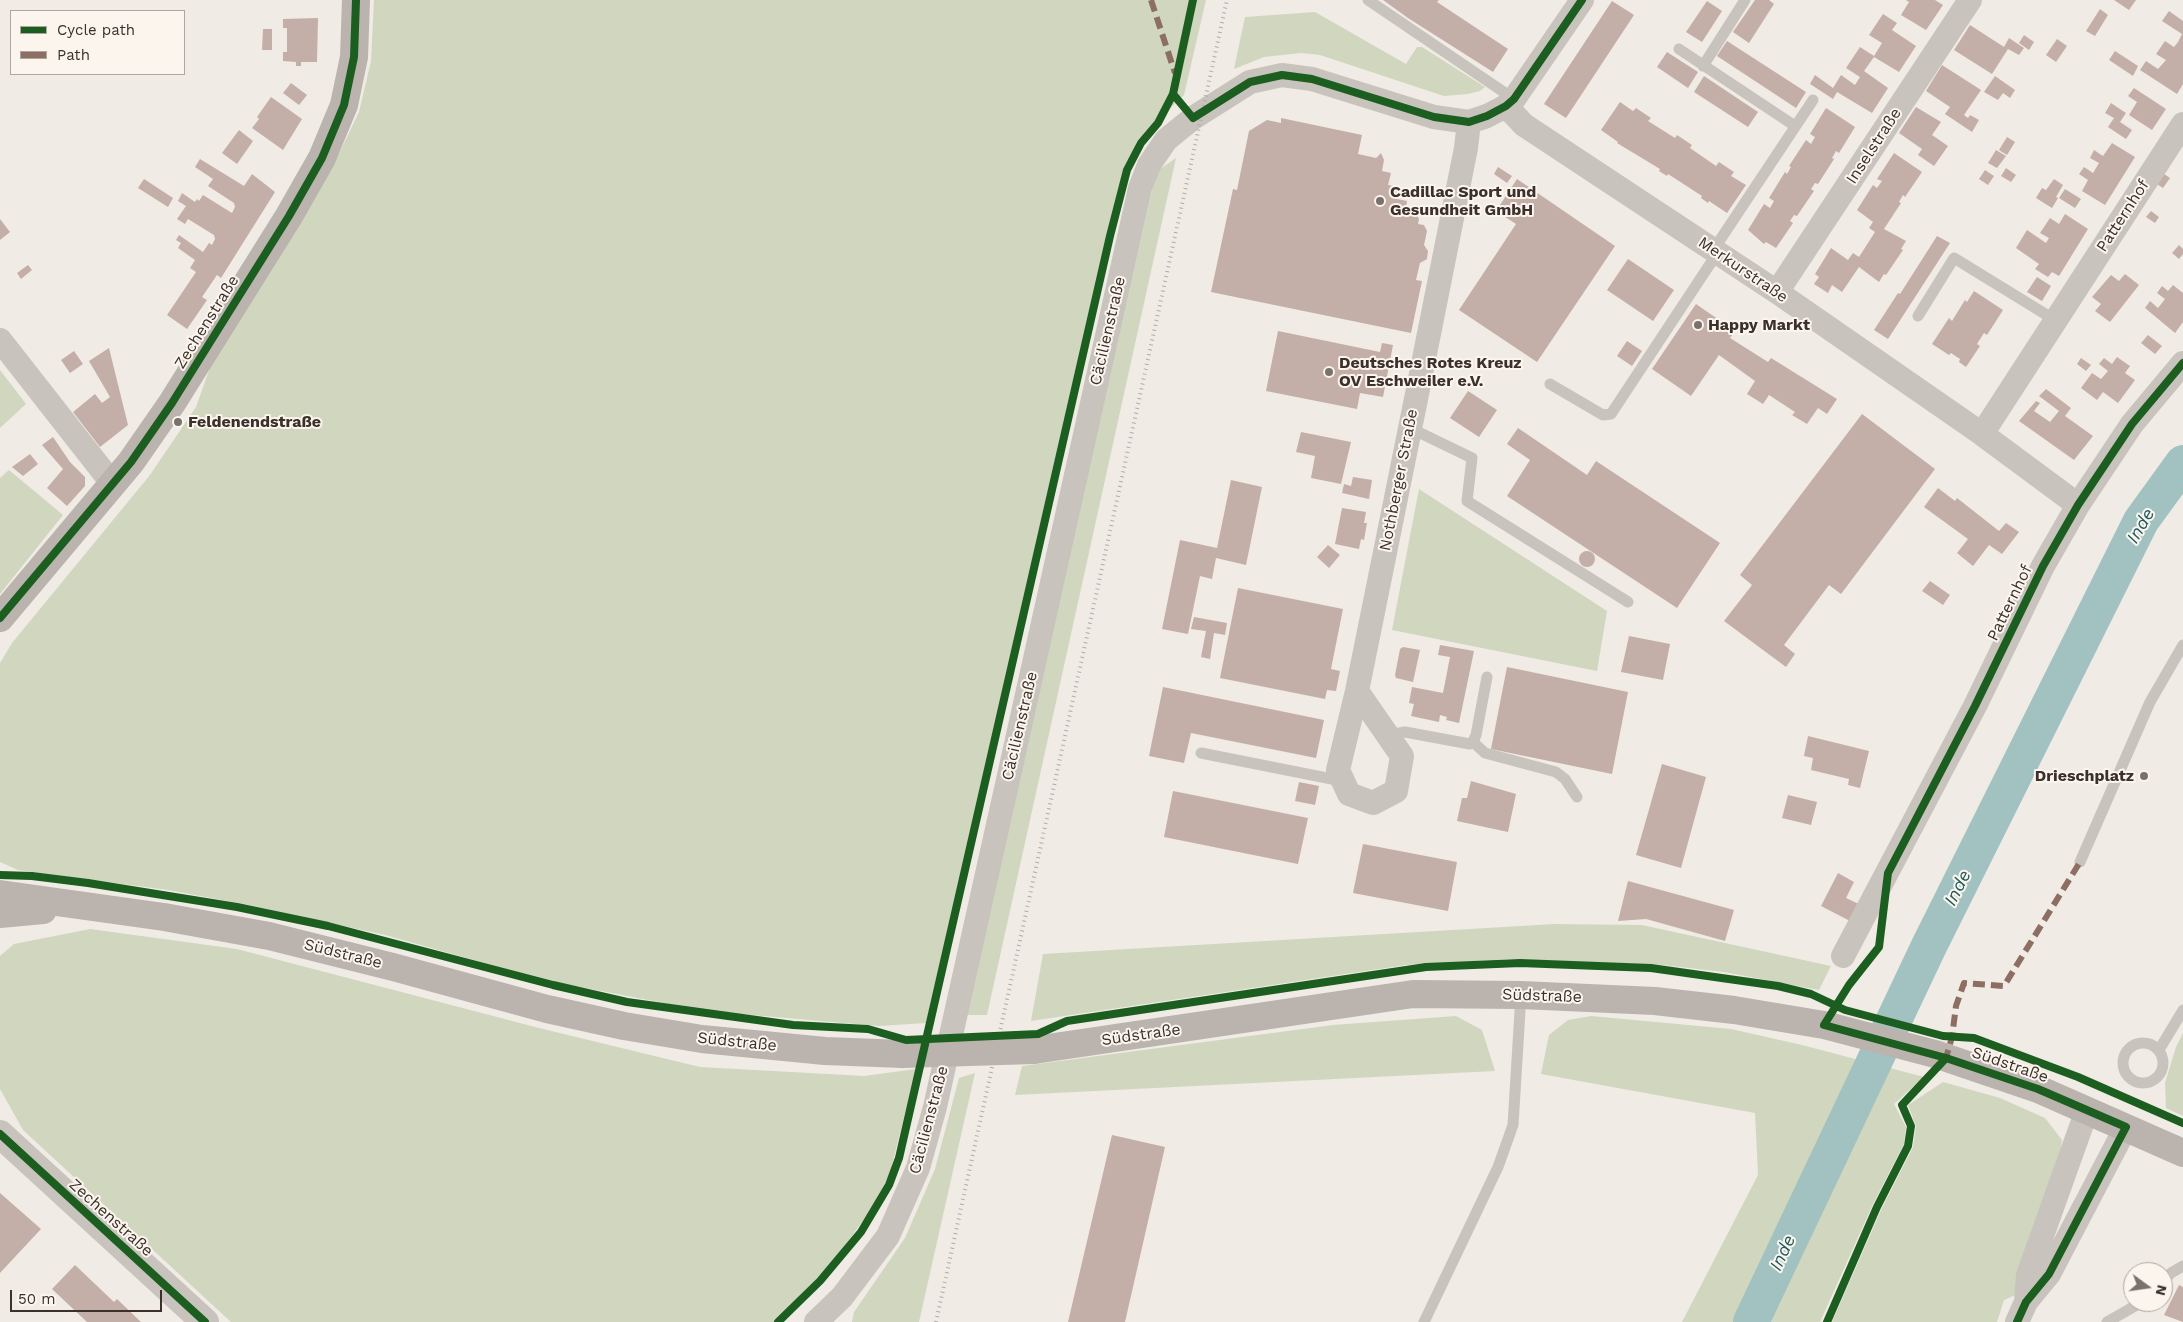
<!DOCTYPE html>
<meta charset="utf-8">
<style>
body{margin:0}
#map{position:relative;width:2183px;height:1322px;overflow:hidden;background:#f0ebe5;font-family:"Work Sans",sans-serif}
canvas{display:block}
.legend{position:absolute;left:10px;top:10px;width:175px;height:65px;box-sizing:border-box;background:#fbf5ee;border:1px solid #aea6a0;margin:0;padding:6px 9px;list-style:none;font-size:15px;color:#3b302b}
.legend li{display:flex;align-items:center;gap:10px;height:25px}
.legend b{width:25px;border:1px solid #aea6a0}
.north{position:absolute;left:2123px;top:1262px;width:50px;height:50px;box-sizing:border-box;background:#fbf5ee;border:1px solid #aea6a0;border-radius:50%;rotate:104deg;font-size:14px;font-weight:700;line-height:20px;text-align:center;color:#3b302b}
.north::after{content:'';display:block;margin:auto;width:18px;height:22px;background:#7a716c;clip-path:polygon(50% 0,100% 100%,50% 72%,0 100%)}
.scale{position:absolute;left:10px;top:1290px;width:152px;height:22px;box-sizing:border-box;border:2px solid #3b302b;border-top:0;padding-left:6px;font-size:15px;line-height:18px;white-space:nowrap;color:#3b302b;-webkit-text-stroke:4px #fbf5ee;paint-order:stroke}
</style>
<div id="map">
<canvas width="2183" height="1322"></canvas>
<ul class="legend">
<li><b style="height:6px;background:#1b5e20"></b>Cycle path</li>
<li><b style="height:6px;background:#8d6e63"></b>Path</li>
</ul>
<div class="north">N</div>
<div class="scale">50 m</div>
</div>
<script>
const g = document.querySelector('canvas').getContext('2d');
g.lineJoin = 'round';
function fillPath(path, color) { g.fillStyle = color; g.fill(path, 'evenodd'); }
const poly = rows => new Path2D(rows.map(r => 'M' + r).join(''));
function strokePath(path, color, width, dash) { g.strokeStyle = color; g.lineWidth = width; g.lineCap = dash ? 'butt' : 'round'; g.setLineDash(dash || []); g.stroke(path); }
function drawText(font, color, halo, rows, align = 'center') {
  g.font = font + ' "Work Sans",sans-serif'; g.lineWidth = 4; g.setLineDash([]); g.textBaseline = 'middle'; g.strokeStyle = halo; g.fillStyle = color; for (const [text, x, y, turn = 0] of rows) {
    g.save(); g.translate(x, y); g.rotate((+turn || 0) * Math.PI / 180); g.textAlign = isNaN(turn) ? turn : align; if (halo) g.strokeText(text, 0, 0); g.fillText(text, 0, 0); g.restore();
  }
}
fillPath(poly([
 [374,0,1206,0,1184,95,1137,141,1125,169,1105,240,926,1023,879,1026,706,1011,549,981,385,935,249,905,168,890,18,870,0,862,0,663,12,643,150,475,196,407,213,359,334,164,359,112,371,61],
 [1315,12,1406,64,1417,47,1422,47,1485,87,1480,91,1468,94,1444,96,1320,55,1301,53,1264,57,1234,69,1245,17],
 [1176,158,987,1015,966,1015,1156,172],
 [0,370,26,404,0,428],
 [9,470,63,515,0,594,0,478],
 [1419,489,1607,611,1597,671,1392,630],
 [1555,924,1642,925,1831,966,1819,990,1724,972,1663,965,1510,959,1406,965,1031,1021,1043,954],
 [90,929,237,949,539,1028,700,1067,864,1076,916,1069,891,1169,879,1198,832,1264,804,1294,774,1322,231,1322,23,1130,0,1089,0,956,14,944],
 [1456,1016,1482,1030,1495,1071,1015,1095,1022,1066,1333,1025],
 [1591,1016,1731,1029,1802,1045,1924,1077,1894,1104,1906,1127,1904,1144,1873,1204,1820,1322,1682,1322,1758,1175,1755,1113,1541,1074,1549,1035,1568,1020],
 [2183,1033,2183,1116,2166,1108,2165,1083,2176,1047],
 [975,1073,919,1322,852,1322,854,1312,905,1238,935,1169,959,1078],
 [1943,1082,2000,1098,2045,1118,2062,1140,2058,1170,2018,1294,2004,1300,1997,1322,1832,1322,1882,1208,1913,1147,1916,1126,1908,1105]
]), '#d1d6bf');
strokePath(poly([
 [1751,1322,1929,946,2141,521,2183,463]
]), '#a1c2c1', 36);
fillPath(poly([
 [1383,0,1439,0,1437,2,1508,49,1493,72,1408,18],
 [1755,0,1769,0,1774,4,1749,43,1733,32],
 [1906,0,1935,0,1943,5,1926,30,1901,15,1909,2],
 [2114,0,2136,0,2129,10],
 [1612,1,1634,15,1566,118,1544,104],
 [1707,1,1722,11,1702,42,1686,32],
 [2100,9,2108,15,2095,36,2086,31],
 [2169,11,2183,21,2183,84,2177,94,2140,70,2146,61,2158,69,2166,60,2156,54,2165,41,2174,47,2178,42,2182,34,2162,21],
 [1883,14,1897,23,1892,30,1916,46,1899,72,1874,57,1864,71,1888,88,1872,113,1837,92,1833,99,1810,84,1815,75,1833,88,1841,75,1855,85,1860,77,1846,68,1860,47,1874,56,1882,43,1869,35],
 [318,18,317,62,301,62,301,66,296,66,296,62,283,61,283,52,287,52,287,28,283,28,283,19],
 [1970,25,2004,47,2009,38,2024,48,2019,55,2008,49,1992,74,1954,50],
 [263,29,272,29,272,50,262,50],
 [2024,35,2034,42,2029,50,2019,43],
 [2057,39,2067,46,2056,62,2046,55],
 [1727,41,1806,92,1796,108,1717,56],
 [2115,51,2138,66,2133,76,2109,60],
 [1667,52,1698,72,1688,88,1657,67],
 [1942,65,1981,90,1964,115,1968,118,1970,115,1979,120,1972,132,1945,114,1950,107,1926,91],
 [1704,76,1758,112,1748,127,1694,92],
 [1995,76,2015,90,2010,98,2003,93,1998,100,1984,92],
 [291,83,307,95,299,105,283,93],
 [2134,88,2166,109,2152,130,2129,115,2137,102,2128,96],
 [271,97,302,119,283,150,252,128,259,119,257,117],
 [1620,102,1633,111,1636,108,1651,118,1648,121,1675,138,1677,135,1692,145,1690,148,1716,166,1719,162,1734,172,1731,176,1746,185,1727,213,1709,201,1708,203,1701,198,1702,196,1668,174,1667,176,1659,171,1660,169,1617,143,1618,142,1601,130],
 [2111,103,2126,113,2120,122,2132,130,2126,139,2108,127,2114,118,2105,113],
 [1916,107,1941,122,1932,135,1948,146,1934,166,1918,155,1922,149,1899,133],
 [1826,108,1855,127,1839,153,1836,151,1832,158,1834,159,1818,184,1815,183,1811,189,1814,191,1797,216,1794,215,1790,221,1793,223,1776,248,1766,242,1764,244,1748,230,1764,204,1770,208,1774,201,1769,198,1785,172,1787,174,1791,167,1789,166,1806,140,1811,144,1815,137,1810,134],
 [1281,118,1362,135,1358,154,1376,158,1381,153,1384,160,1382,171,1391,173,1388,185,1393,186,1398,193,1397,199,1407,201,1406,209,1414,210,1419,219,1418,224,1424,225,1427,231,1424,245,1428,251,1427,259,1420,263,1416,280,1422,281,1411,333,1211,292,1233,189,1237,190,1249,131,1267,120,1281,123],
 [239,130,253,141,237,164,222,153],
 [2007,137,2015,142,2007,155,1999,150],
 [2112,143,2135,157,2105,205,2082,191,2088,180,2079,174,2084,167,2093,173,2099,163,2090,158,2094,150,2103,156],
 [1996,150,2006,156,1997,168,1988,163],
 [1894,153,1922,172,1905,197,1903,195,1899,202,1901,203,1884,229,1906,241,1901,249,1903,250,1886,275,1884,274,1879,282,1859,267,1842,292,1832,285,1828,293,1814,284,1819,277,1815,274,1831,248,1848,260,1853,253,1859,257,1875,232,1869,228,1873,222,1857,210,1873,185,1877,188,1882,181,1877,179],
 [200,159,244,186,252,174,275,192,221,278,217,275,202,297,207,300,187,329,167,315,196,272,190,268,195,260,178,248,181,243,176,240,179,235,203,252,209,243,212,245,215,239,214,235,188,219,185,224,177,219,186,206,178,201,182,193,195,202,197,199,199,201,203,195,232,213,235,207,234,203,208,186,213,179,195,167],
 [1498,167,1512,176,1507,183,1494,174],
 [2006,168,2016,175,2011,182,2001,176],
 [1985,170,1994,176,1988,185,1979,179],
 [2164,174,2170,178,2163,188,2157,184],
 [144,179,173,198,168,207,138,188],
 [1517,179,1615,246,1537,362,1459,310,1516,224,1496,211],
 [2054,179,2063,185,2056,197,2058,198,2052,208,2036,198,2042,188,2046,190],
 [2065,189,2081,199,2075,208,2059,198],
 [2151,211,2159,217,2155,223,2146,217],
 [2065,214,2088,229,2059,276,2052,272,2048,277,2035,269,2039,264,2016,248,2027,230,2046,243,2049,238,2040,233,2050,218,2059,224],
 [0,219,10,232,0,240],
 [1937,236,1950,243,1888,339,1874,330,1898,293,1900,294],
 [2179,245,2183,249,2183,254,2179,259,2172,253],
 [1628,259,1674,290,1653,321,1607,290],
 [28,265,32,270,21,279,17,273],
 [2125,274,2139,285,2110,322,2095,311,2101,304,2092,297,2111,275,2119,281],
 [2037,277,2051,286,2042,301,2027,292],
 [2173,285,2183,293,2183,322,2175,333,2145,308,2150,301,2158,308,2165,299,2157,293,2162,286,2168,291],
 [1974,291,2003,310,1987,335,1984,333,1977,344,1980,346,1966,367,1959,362,1960,359,1951,353,1949,355,1932,344,1949,318,1952,321,1965,300,1967,302],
 [1696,304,1735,331,1730,338,1768,362,1771,358,1837,399,1827,414,1818,408,1807,424,1792,415,1795,412,1769,395,1763,404,1747,394,1755,381,1719,355,1691,396,1652,369],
 [1278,331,1380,352,1382,343,1393,345,1383,397,1360,393,1357,409,1266,391],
 [2148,335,2162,346,2155,354,2141,343],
 [1627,341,1642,351,1632,366,1617,356],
 [109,348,128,425,100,447,73,412,95,394,102,403,110,397,89,361],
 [74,351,83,364,70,373,61,360],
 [2117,357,2130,366,2125,373,2135,380,2118,403,2103,392,2097,400,2081,388,2092,373,2101,379,2108,371,2099,364,2104,358,2112,364],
 [2081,358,2091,365,2086,371,2077,364],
 [2046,389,2071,408,2065,416,2093,436,2074,460,2019,421,2036,401,2040,403,2034,411,2050,422,2059,411,2039,396],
 [1468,391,1497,410,1479,437,1450,418],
 [1862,414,1935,469,1841,594,1829,585,1784,645,1795,654,1786,667,1724,621,1752,585,1740,575],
 [1518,428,1587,475,1596,461,1720,543,1677,608,1507,496,1530,460,1507,444],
 [1301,432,1351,442,1341,484,1311,478,1315,456,1296,452],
 [53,437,70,462,85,477,85,486,67,506,47,488,63,469,42,445],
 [30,454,38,464,23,476,12,467],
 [1353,477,1372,480,1369,499,1342,493,1344,484,1351,486],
 [1231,480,1262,487,1246,565,1216,558,1212,579,1200,576,1188,634,1162,629,1180,540,1217,548],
 [1938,488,1955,501,1957,498,1999,531,2006,523,2019,532,2002,554,1989,545,1973,566,1957,553,1968,539,1924,507],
 [1342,508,1366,512,1364,523,1367,523,1364,540,1361,539,1359,549,1335,544],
 [1328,545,1340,555,1329,568,1317,557],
 '1579 559a8 8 0 1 1 16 0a8 8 0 1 1-16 0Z',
 [1930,581,1950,595,1943,605,1922,591],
 [1238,588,1343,609,1331,669,1340,671,1336,691,1327,690,1325,699,1220,678],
 [1194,617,1227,623,1225,635,1214,633,1210,659,1201,657,1206,631,1191,629],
 [1629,636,1670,644,1663,680,1621,672],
 [1440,645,1474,651,1459,723,1446,720,1447,717,1440,715,1439,722,1411,716,1414,704,1409,703,1412,687,1443,693,1450,657,1438,655],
 [1403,647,1420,650,1413,682,1396,678,1395,675,1400,649],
 [1507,667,1628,692,1612,774,1491,749],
 [1163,687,1324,720,1316,758,1191,733,1184,763,1149,756],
 [1808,736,1869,751,1860,788,1848,785,1849,779,1811,770,1813,758,1804,756],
 [1662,764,1706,777,1681,868,1636,855],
 [1471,781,1516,794,1508,832,1457,821,1462,798,1467,798],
 [1299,782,1319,786,1315,805,1295,801],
 [1173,791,1308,818,1298,864,1164,837],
 [1788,795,1817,802,1811,825,1782,818],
 [1363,844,1457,862,1448,911,1353,893],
 [1838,873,1854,882,1846,898,1861,905,1852,922,1821,906],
 [1628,881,1734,910,1725,941,1646,919,1618,921],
 [1112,1135,1165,1147,1125,1322,1068,1322],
 [0,1193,41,1229,0,1273],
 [75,1265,114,1302,117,1299,141,1322,87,1322,52,1289],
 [2179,1285,2183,1287,2183,1322,2164,1315]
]), '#c3afa7');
strokePath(poly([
 [1368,0,1514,99],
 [1679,49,1795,126],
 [1703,66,1745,0],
 [1714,249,1813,100],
 [1918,316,1954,258,2055,320],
 [1550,384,1603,415,1611,414,1718,252],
 [1410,428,1472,458,1467,501,1628,602],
 [1389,735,1405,732,1470,744,1473,742,1476,735,1487,677],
 [1473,742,1485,753,1556,772,1565,779,1577,797],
 [1201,753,1342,781],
 [2080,862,2150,702,2183,645],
 '2123 1063a20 20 0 1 1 40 0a20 20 0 1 1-40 0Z',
 [2159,1050,2183,1010],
 [2163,1281,2171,1273,2183,1266],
 [1424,1322,1498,1167,1513,1125,1521,995],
 [2107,1322,2142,1302]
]), '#c9c3be', 11);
strokePath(poly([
 [1506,106,1524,125,1777,292,1982,434,2078,505],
 [1777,292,1970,0],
 [0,340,112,483],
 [1982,434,2183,124],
 [1357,691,1402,756,1396,791,1373,803,1349,794,1338,770,1357,691,1417,394,1466,148,1469,122],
 [1843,956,1975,706,2043,566,2078,505,2132,424,2183,363],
 [2026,1302,2049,1274,2126,1127],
 [816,1322,842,1297,888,1236,918,1168,935,1107,1140,188,1149,165,1166,140,1193,118,1250,82,1282,75,1312,79,1434,117,1469,122,1487,116,1506,106,1514,99,1582,0],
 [2017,1322,2026,1302,2028,1275,2087,1110]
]), '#c9c3be', 24);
strokePath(poly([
 [0,1134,205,1322]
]), '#c9c3be', 28);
strokePath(poly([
 [0,618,131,462,172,403,289,216,322,158,344,105,354,57,356,0],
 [0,894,164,917,269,936,393,967,547,1009,624,1026,702,1039,825,1051,903,1054],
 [0,914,43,910],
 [1034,1050,1413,994,1521,995,1655,1001,1734,1010,1824,1025,1935,1054,2038,1089,2183,1153]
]), '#bab3ae', 28);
strokePath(poly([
 [936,1322,1227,0]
]), '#b1aca8', 4, [1, 4]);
strokePath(poly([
 [903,1054,1034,1050]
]), '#bab3ae', 28);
strokePath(poly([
 [1151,0,1175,73],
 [1943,1060,1946,1058,1952,1037,1956,1006,1964,983,2004,986,2080,862]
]), '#8d6e63', 6, [12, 6]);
strokePath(poly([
 [1193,0,1173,94,1193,118,1250,82,1282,75,1312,79,1434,117,1469,122,1487,116,1506,106,1514,99,1582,0],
 [0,618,131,462,172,403,289,216,322,158,344,105,354,57,356,0],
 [0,875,32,876,88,883,237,907,328,926,553,985,627,1002,793,1025,868,1029,906,1040,1038,1034,1067,1021,1426,967,1520,963,1651,968,1778,986,1811,994,1845,1010,1943,1036,1974,1038,2078,1077,2183,1123],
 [0,1134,205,1322],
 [778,1322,820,1281,861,1232,889,1185,899,1158,1110,236,1127,170,1141,143,1158,123,1173,94],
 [1827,1322,1877,1207,1908,1146,1911,1126,1902,1105,1946,1058],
 [2017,1322,2026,1302,2049,1274,2126,1127,2038,1089,1946,1058,1824,1025,1849,985,1879,947,1888,873,1975,706,2043,566,2078,505,2132,424,2183,363]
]), '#1b5e20', 8);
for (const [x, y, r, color] of [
 [1380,201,5,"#7a716c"],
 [1698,325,5,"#7a716c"],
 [1329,372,5,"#7a716c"],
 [178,422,5,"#7a716c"],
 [2144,776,5,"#7a716c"]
]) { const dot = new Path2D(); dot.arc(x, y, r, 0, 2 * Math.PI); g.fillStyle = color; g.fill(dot); strokePath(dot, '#fbf5ee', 2); }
drawText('16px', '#3b302b', '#fbf5ee', [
 ["Inselstraße",1874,146,-57],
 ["Patternhof",2123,216,-57],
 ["Merkurstraße",1743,270,34],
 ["Zechenstraße",207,322,-58],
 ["Cäcilienstraße",1108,331,-77],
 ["Nothberger Straße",1399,480,-79],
 ["Patternhof",2010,603,-64],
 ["Cäcilienstraße",1020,726,-77],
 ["Südstraße",343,954,14],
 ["Südstraße",1542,996,2],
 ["Südstraße",1141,1035,-8],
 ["Südstraße",737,1042,6],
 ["Südstraße",2010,1065,19],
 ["Cäcilienstraße",929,1120,-75],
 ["Zechenstraße",111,1218,42]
]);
drawText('bold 16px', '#3b302b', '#fbf5ee', [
 ["Cadillac Sport und",1390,192],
 ["Gesundheit GmbH",1390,210],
 ["Happy Markt",1708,325],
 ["Deutsches Rotes Kreuz",1339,363],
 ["OV Eschweiler e.V.",1339,381],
 ["Feldenendstraße",188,422],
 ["Drieschplatz",2134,776,"right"]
], 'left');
drawText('italic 18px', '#1f5a5e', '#fbf5ee', [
 ["Inde",2141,526,-60],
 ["Inde",1958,888,-63],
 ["Inde",1783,1253,-65]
]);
</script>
